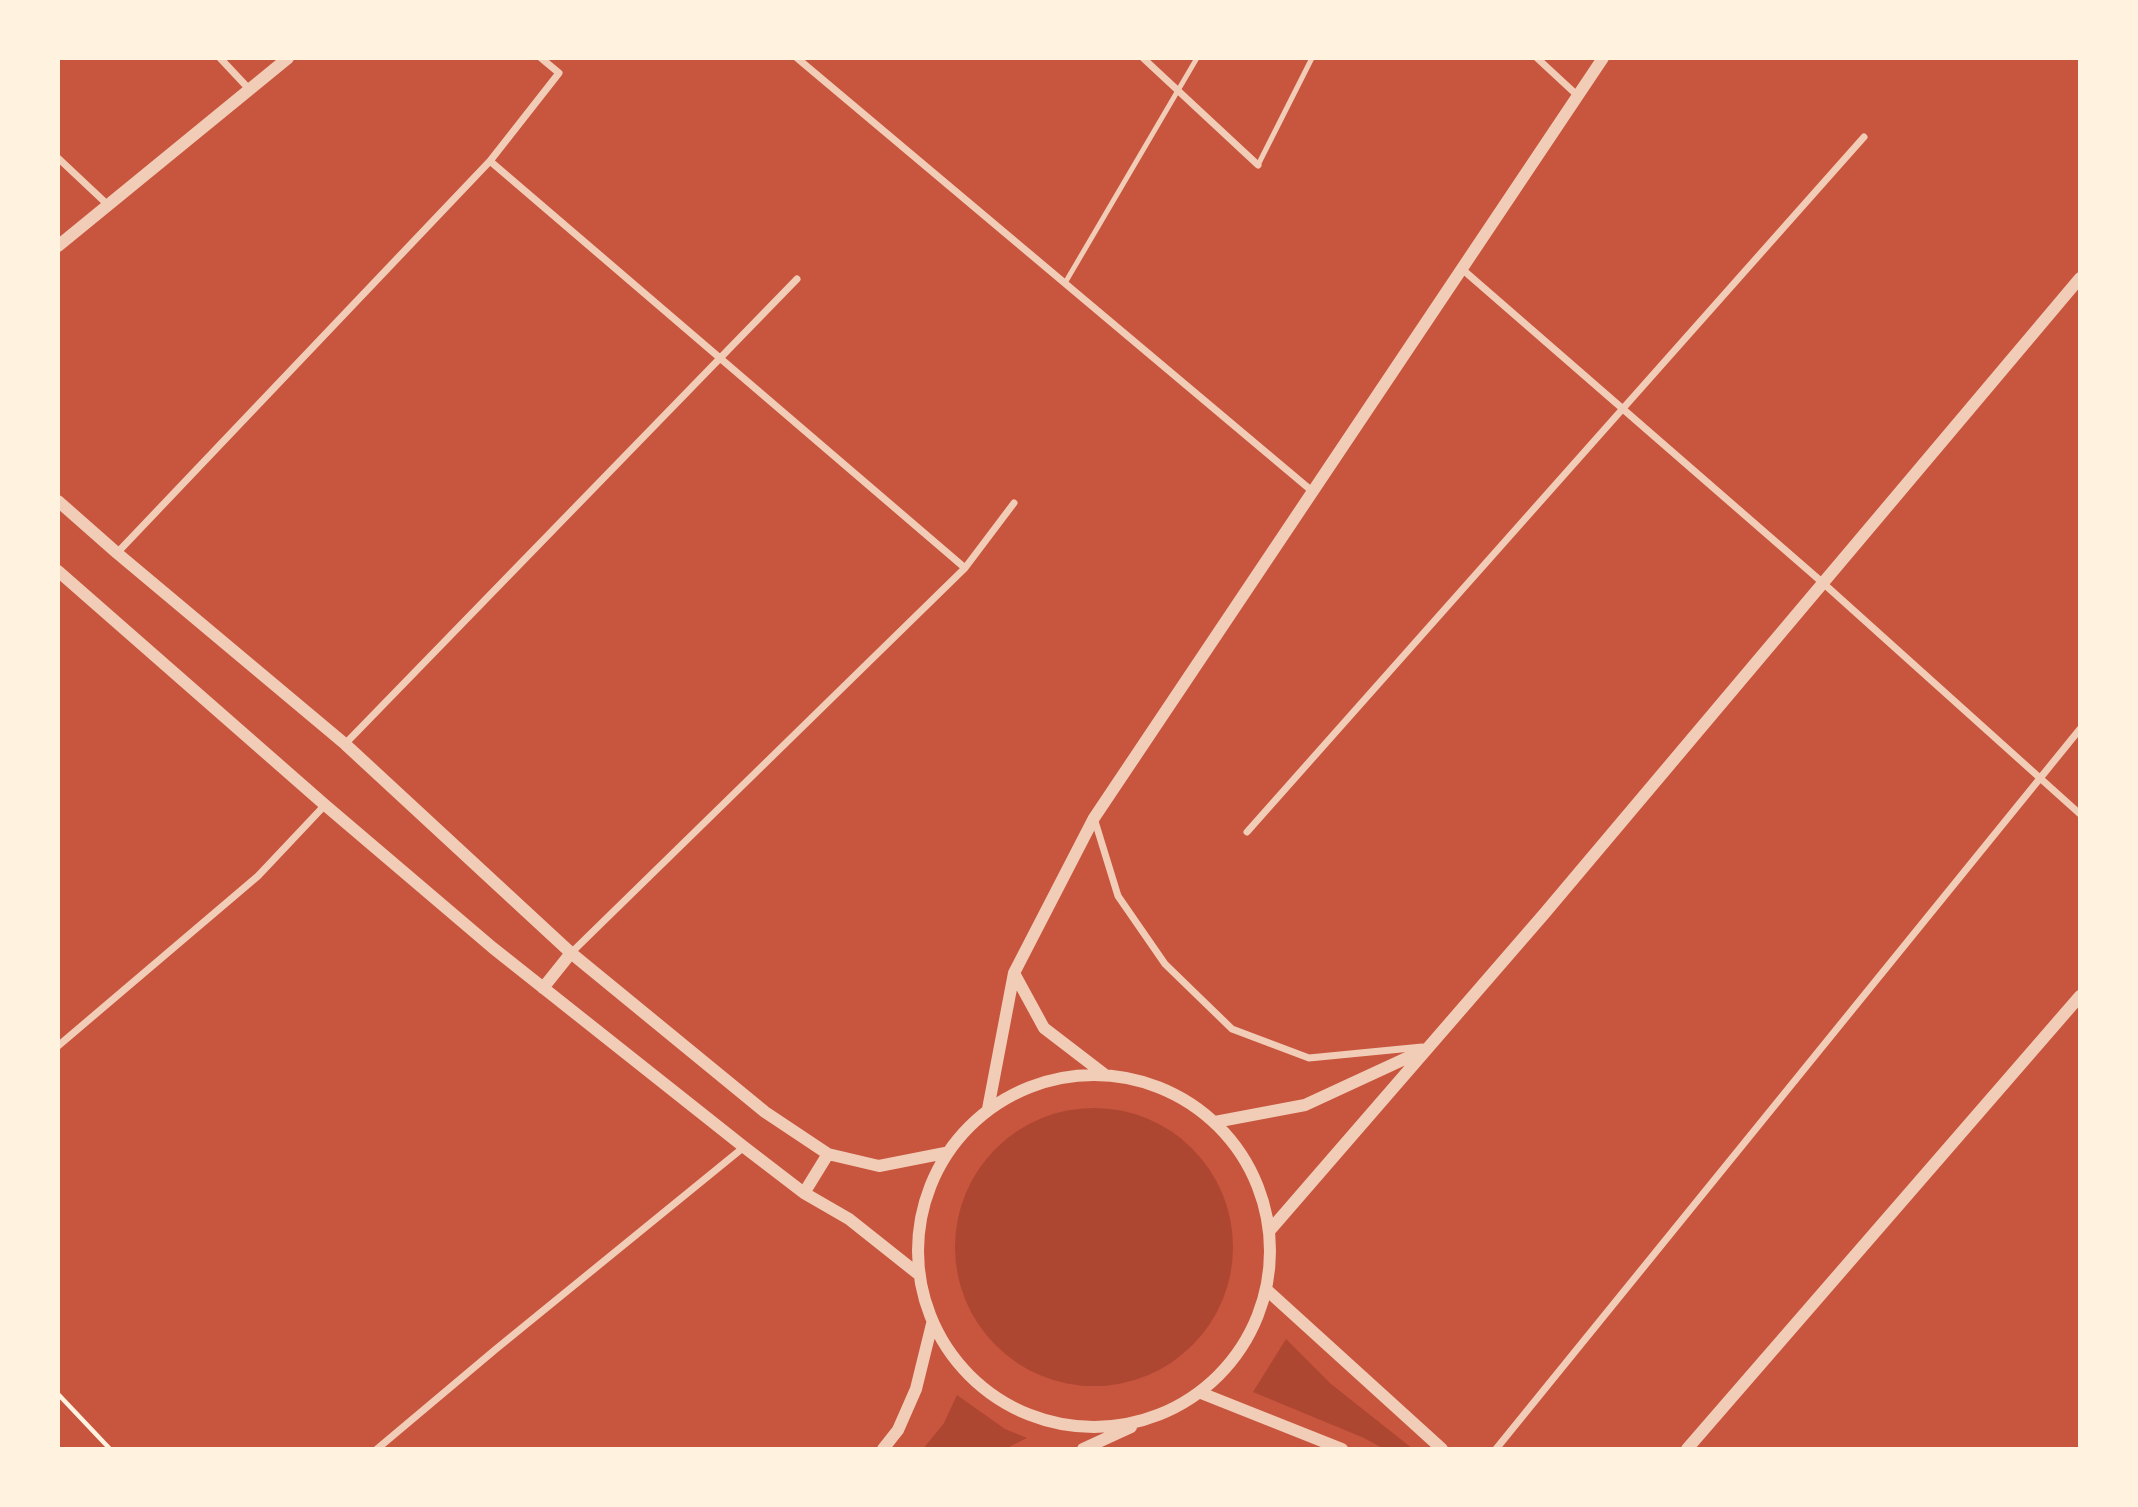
<!DOCTYPE html>
<style>
body{margin:0}
#map{position:relative;width:2138px;height:1507px;overflow:hidden;background:#c8553d;font-family:"Nunito Sans",sans-serif}
canvas{display:block}
.frame{position:absolute;inset:0;border:60px solid #fff3e0;pointer-events:none}
</style>
<div id="map">
<canvas width="2138" height="1507"></canvas>
<div class="frame"></div>
</div>
<script>
const g = document.querySelector('canvas').getContext('2d');
g.lineJoin = 'round';
function fillPath(path, color) { g.fillStyle = color; g.fill(path, 'evenodd'); }
const poly = rows => new Path2D(rows.map(r => 'M' + r).join(''));
function strokePath(path, color, width, dash) { g.strokeStyle = color; g.lineWidth = width; g.lineCap = dash ? 'butt' : 'round'; g.setLineDash(dash || []); g.stroke(path); }
fillPath(poly([
 '955 1247a139 139 0 1 1 278 0a139 139 0 1 1-278 0Z',
 [1286,1339,1331,1384,1413,1449,1384,1449,1364,1438,1253,1392],
 [957,1395,1005,1429,1027,1438,1005,1449,923,1449,944,1423]
]), '#ae4732');
strokePath(poly([
 [58,1394,110,1449]
]), '#fff3e0', 4.5);
strokePath(poly([
 [1258,165,1312,58],
 [1065,283,1197,58]
]), '#f1ccb7', 5);
strokePath(poly([
 [220,58,250,90],
 [797,58,1312,491],
 [1143,58,1258,165],
 [1537,58,1578,96],
 [58,158,108,205],
 [490,161,965,568],
 [1462,269,1823,583,2080,814],
 [117,553,490,161,559,73,541,58],
 [345,744,797,279],
 [1094,818,1118,896,1165,964,1232,1029,1309,1058,1422,1047],
 [1247,832,1864,137],
 [571,953,965,568,1014,503],
 [58,1046,258,876,325,805],
 [377,1449,496,1349,744,1147],
 [1496,1449,2080,729]
]), '#f1ccb7', 7);
strokePath(poly([
 [58,246,288,58],
 [58,501,117,553,345,744,571,953,765,1112,828,1154,879,1166,945,1153],
 [58,571,325,805,493,948,744,1147,804,1193,849,1219,917,1273],
 [1014,973,1044,1028,1104,1074],
 [543,988,571,953],
 '918 1251a176 176 0 1 1 352 0a176 176 0 1 1-352 0Z',
 [988,1109,1014,973,1094,818,1603,58],
 [1215,1122,1305,1105,1424,1050],
 [804,1193,828,1154],
 [1271,1229,1544,914,2080,278],
 [1268,1291,1442,1449],
 [1201,1393,1342,1449],
 [883,1449,898,1430,916,1389,932,1324],
 [1083,1449,1131,1427],
 [1687,1449,2080,996]
]), '#f1ccb7', 12);
</script>
